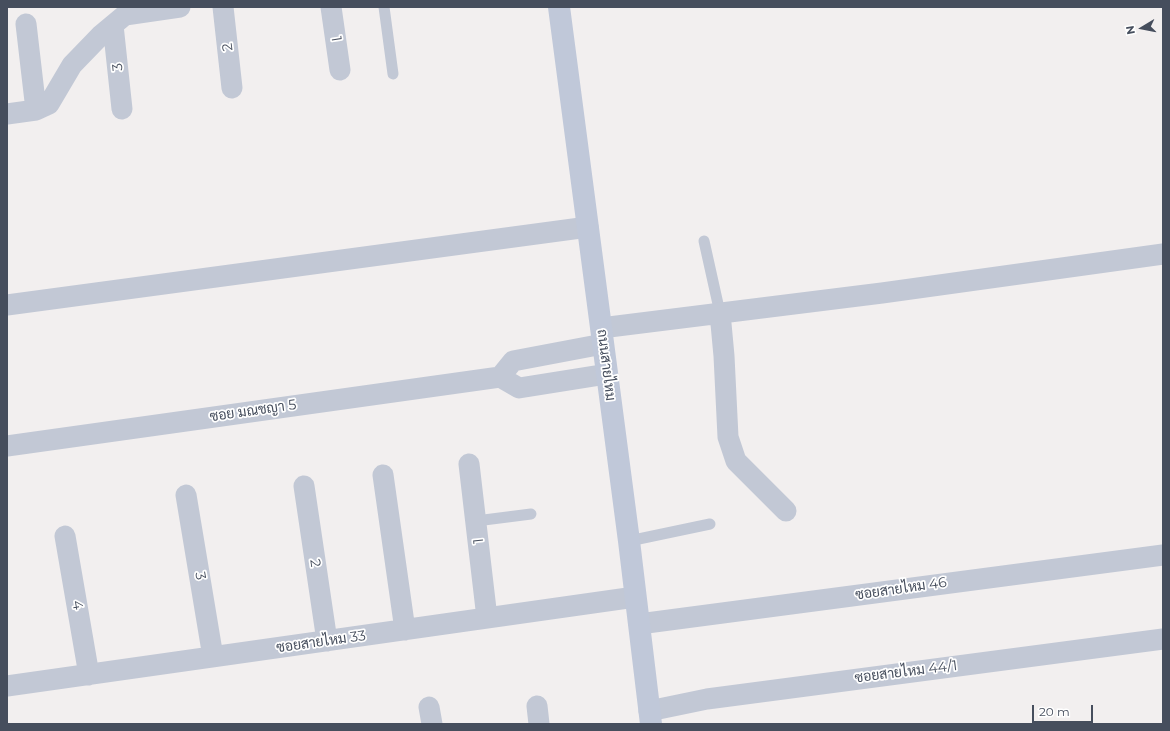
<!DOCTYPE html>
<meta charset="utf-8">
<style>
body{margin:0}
#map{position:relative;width:1170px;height:731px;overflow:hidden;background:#f2efef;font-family:Montserrat,sans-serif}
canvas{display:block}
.frame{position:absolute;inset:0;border:8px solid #464e5d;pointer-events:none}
.north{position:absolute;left:1122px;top:8px;width:40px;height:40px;-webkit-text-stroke:3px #fff;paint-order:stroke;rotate:260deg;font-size:11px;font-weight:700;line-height:16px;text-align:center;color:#464e5d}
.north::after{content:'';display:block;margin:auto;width:14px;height:18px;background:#464e5d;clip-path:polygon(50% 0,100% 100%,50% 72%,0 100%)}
.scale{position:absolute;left:1032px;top:705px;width:61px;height:18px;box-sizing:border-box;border:2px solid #464e5d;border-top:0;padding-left:5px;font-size:12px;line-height:14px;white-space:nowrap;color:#464e5d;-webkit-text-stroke:3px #fff;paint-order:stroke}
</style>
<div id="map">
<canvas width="1170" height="731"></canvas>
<div class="frame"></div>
<div class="north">N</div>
<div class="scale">20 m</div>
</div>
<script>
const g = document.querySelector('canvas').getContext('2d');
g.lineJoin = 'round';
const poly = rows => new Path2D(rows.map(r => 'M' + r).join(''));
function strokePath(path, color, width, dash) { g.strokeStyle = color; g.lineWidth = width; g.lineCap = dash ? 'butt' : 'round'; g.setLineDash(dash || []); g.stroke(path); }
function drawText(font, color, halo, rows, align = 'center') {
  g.font = font + ' Montserrat,Sarabun,sans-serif'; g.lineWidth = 3.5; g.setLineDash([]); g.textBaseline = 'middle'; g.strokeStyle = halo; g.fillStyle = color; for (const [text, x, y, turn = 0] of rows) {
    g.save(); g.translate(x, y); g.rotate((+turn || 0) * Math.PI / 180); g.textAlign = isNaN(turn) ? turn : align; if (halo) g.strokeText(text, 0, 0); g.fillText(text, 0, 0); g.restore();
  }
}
strokePath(poly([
 [384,7,393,74],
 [704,241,720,313],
 [476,521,531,514],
 [629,541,710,524]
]), '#c2c8d5', 11);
strokePath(poly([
 [223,7,232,88],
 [331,7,340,70],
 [26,24,36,110],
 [113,25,122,109],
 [7,114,36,110,49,104,72,65,101,35,125,15,180,7],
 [7,305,588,227],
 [720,313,724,356,728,437,736,461,786,511],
 [601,328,882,293,1163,254],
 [500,377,513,361,603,344],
 [500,377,519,388,607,374],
 [7,446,500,377],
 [469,464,487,618],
 [383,475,405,630],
 [304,486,327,641],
 [186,495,213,657],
 [65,536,89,675],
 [639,624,1163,555],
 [7,686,635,597],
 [537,706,539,724],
 [429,707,432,724],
 [649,711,707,699,1163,639]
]), '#c2c8d5', 21);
strokePath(poly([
 [559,7,629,541,651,724]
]), '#c0c8d9', 22);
drawText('14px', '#464e5d', '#fff', [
 ["1",336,39,82],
 ["2",228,47,-97],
 ["3",118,67,-96],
 ["ถนนสายไหม",606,365,83],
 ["ซอย มณชญา 5",253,411,-8],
 ["1",479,541,-96],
 ["2",315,563,82],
 ["3",200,576,80],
 ["ซอยสายไหม 46",901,589,-8],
 ["4",77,605,80],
 ["ซอยสายไหม 33",321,642,-8],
 ["ซอยสายไหม 44/1",906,672,-7]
]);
</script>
